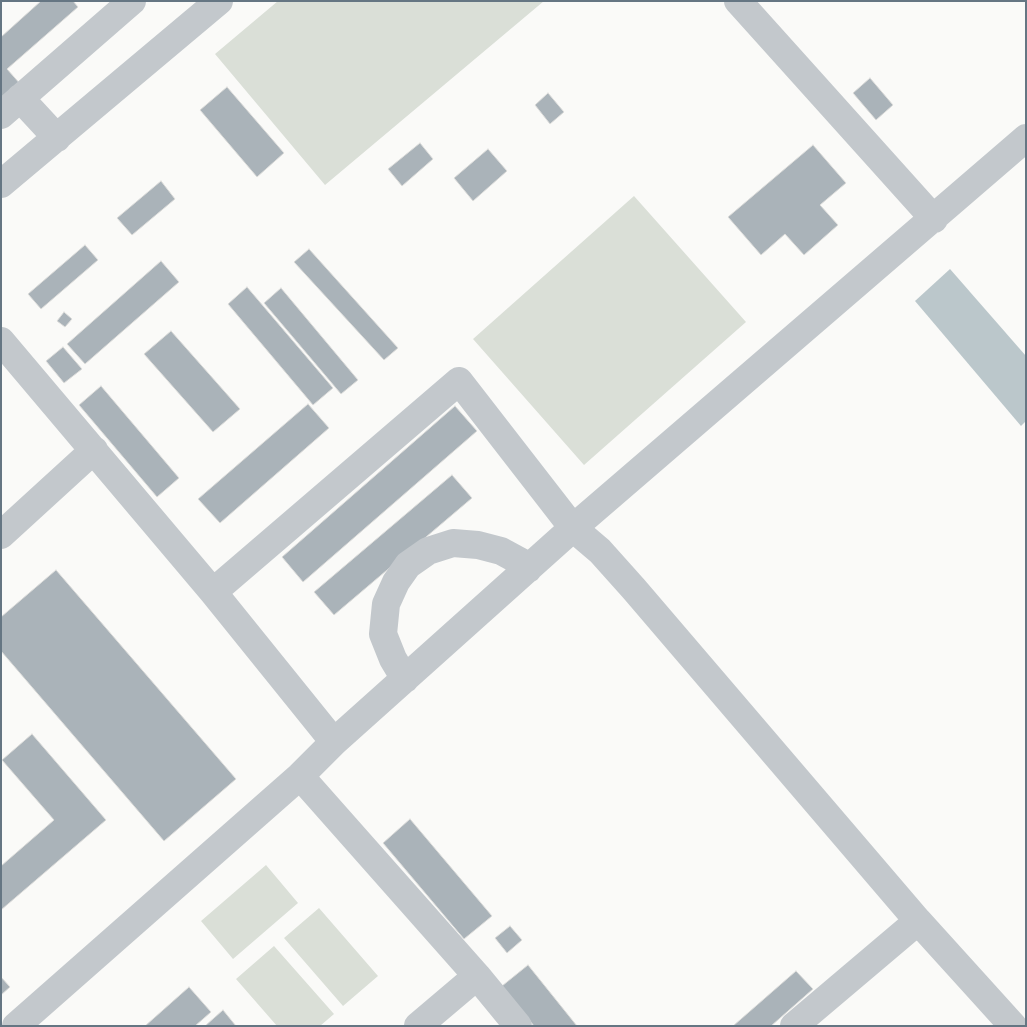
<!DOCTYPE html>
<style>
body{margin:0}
#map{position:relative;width:1027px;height:1027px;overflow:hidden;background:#fafaf8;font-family:Raleway,sans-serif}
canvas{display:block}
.frame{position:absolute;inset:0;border:2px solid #657683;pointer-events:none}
</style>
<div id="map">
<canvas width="1027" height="1027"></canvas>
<div class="frame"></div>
</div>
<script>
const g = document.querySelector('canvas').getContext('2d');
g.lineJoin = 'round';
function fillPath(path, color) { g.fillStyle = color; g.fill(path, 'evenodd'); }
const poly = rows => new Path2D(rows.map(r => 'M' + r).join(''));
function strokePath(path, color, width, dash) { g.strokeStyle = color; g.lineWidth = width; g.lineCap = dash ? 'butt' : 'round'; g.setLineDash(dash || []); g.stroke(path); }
fillPath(poly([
 [278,1,544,1,325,185,215,54],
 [634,196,746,322,584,465,473,339],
 [266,865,298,903,233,959,201,921],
 [319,908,378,976,343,1006,284,938],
 [274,946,334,1014,320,1026,277,1026,236,979]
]), '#dadfd7');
fillPath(poly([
 [950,269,1026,356,1026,421,1021,426,915,301]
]), '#bbc7cb');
const building = poly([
 [41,1,73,1,78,7,7,69,22,86,1,104,1,37,41,1],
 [870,78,893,105,876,120,853,93,870,78],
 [227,87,284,153,257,177,200,110,227,87],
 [548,93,564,112,550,124,535,105,548,93],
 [420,143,433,159,402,186,388,169,420,143],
 [813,145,846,183,820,205,838,225,804,255,785,234,761,255,728,217,813,145],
 [488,149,507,171,473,201,454,178,488,149],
 [161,181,175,199,132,235,117,218,161,181],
 [85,245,98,260,41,309,28,294,85,245],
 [309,249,398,348,384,360,294,262,309,249],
 [161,261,179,282,85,364,67,344,161,261],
 [247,287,333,388,313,405,228,304,247,287],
 [281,288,358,380,341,394,264,303,281,288],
 [64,312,72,319,65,327,57,321,64,312],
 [171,331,240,409,213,432,144,354,171,331],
 [63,347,82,369,64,383,46,361,63,347],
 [101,386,179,478,157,497,79,405,101,386],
 [308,404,329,428,220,523,198,499,308,404],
 [455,406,477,431,303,582,282,557,455,406],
 [452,475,472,498,334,615,314,592,452,475],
 [56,570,236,779,164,841,1,651,1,617,56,570],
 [32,734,106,820,1,910,1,866,54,820,2,760,32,734],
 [410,819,492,916,464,939,383,843,410,819],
 [510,926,522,940,507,953,495,938,510,926],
 [528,965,577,1026,534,1026,502,986,528,965],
 [796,971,813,989,771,1026,733,1026,796,971],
 [1,977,10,987,1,995,1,977],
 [189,987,211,1012,195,1026,145,1026,189,987],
 [223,1010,236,1026,205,1026,223,1010]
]);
fillPath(building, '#aab3b9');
strokePath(building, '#dcdcda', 1);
strokePath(poly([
 [738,1,934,219],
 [20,98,57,138],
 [1,115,132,1],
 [1,184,219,1],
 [1,341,213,592,334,742,573,528,1026,138],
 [1,535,94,450],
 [213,592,459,381,573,528,600,551,634,589,918,921,1013,1026],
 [405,679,393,659,383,634,386,604,396,582,408,565,428,551,453,543,478,545,501,551,525,564,528,569],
 [300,776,477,976,518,1026],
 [16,1026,300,776,334,742],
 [418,1026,477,976],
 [794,1026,918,921]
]), '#c3c8cc', 28);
</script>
